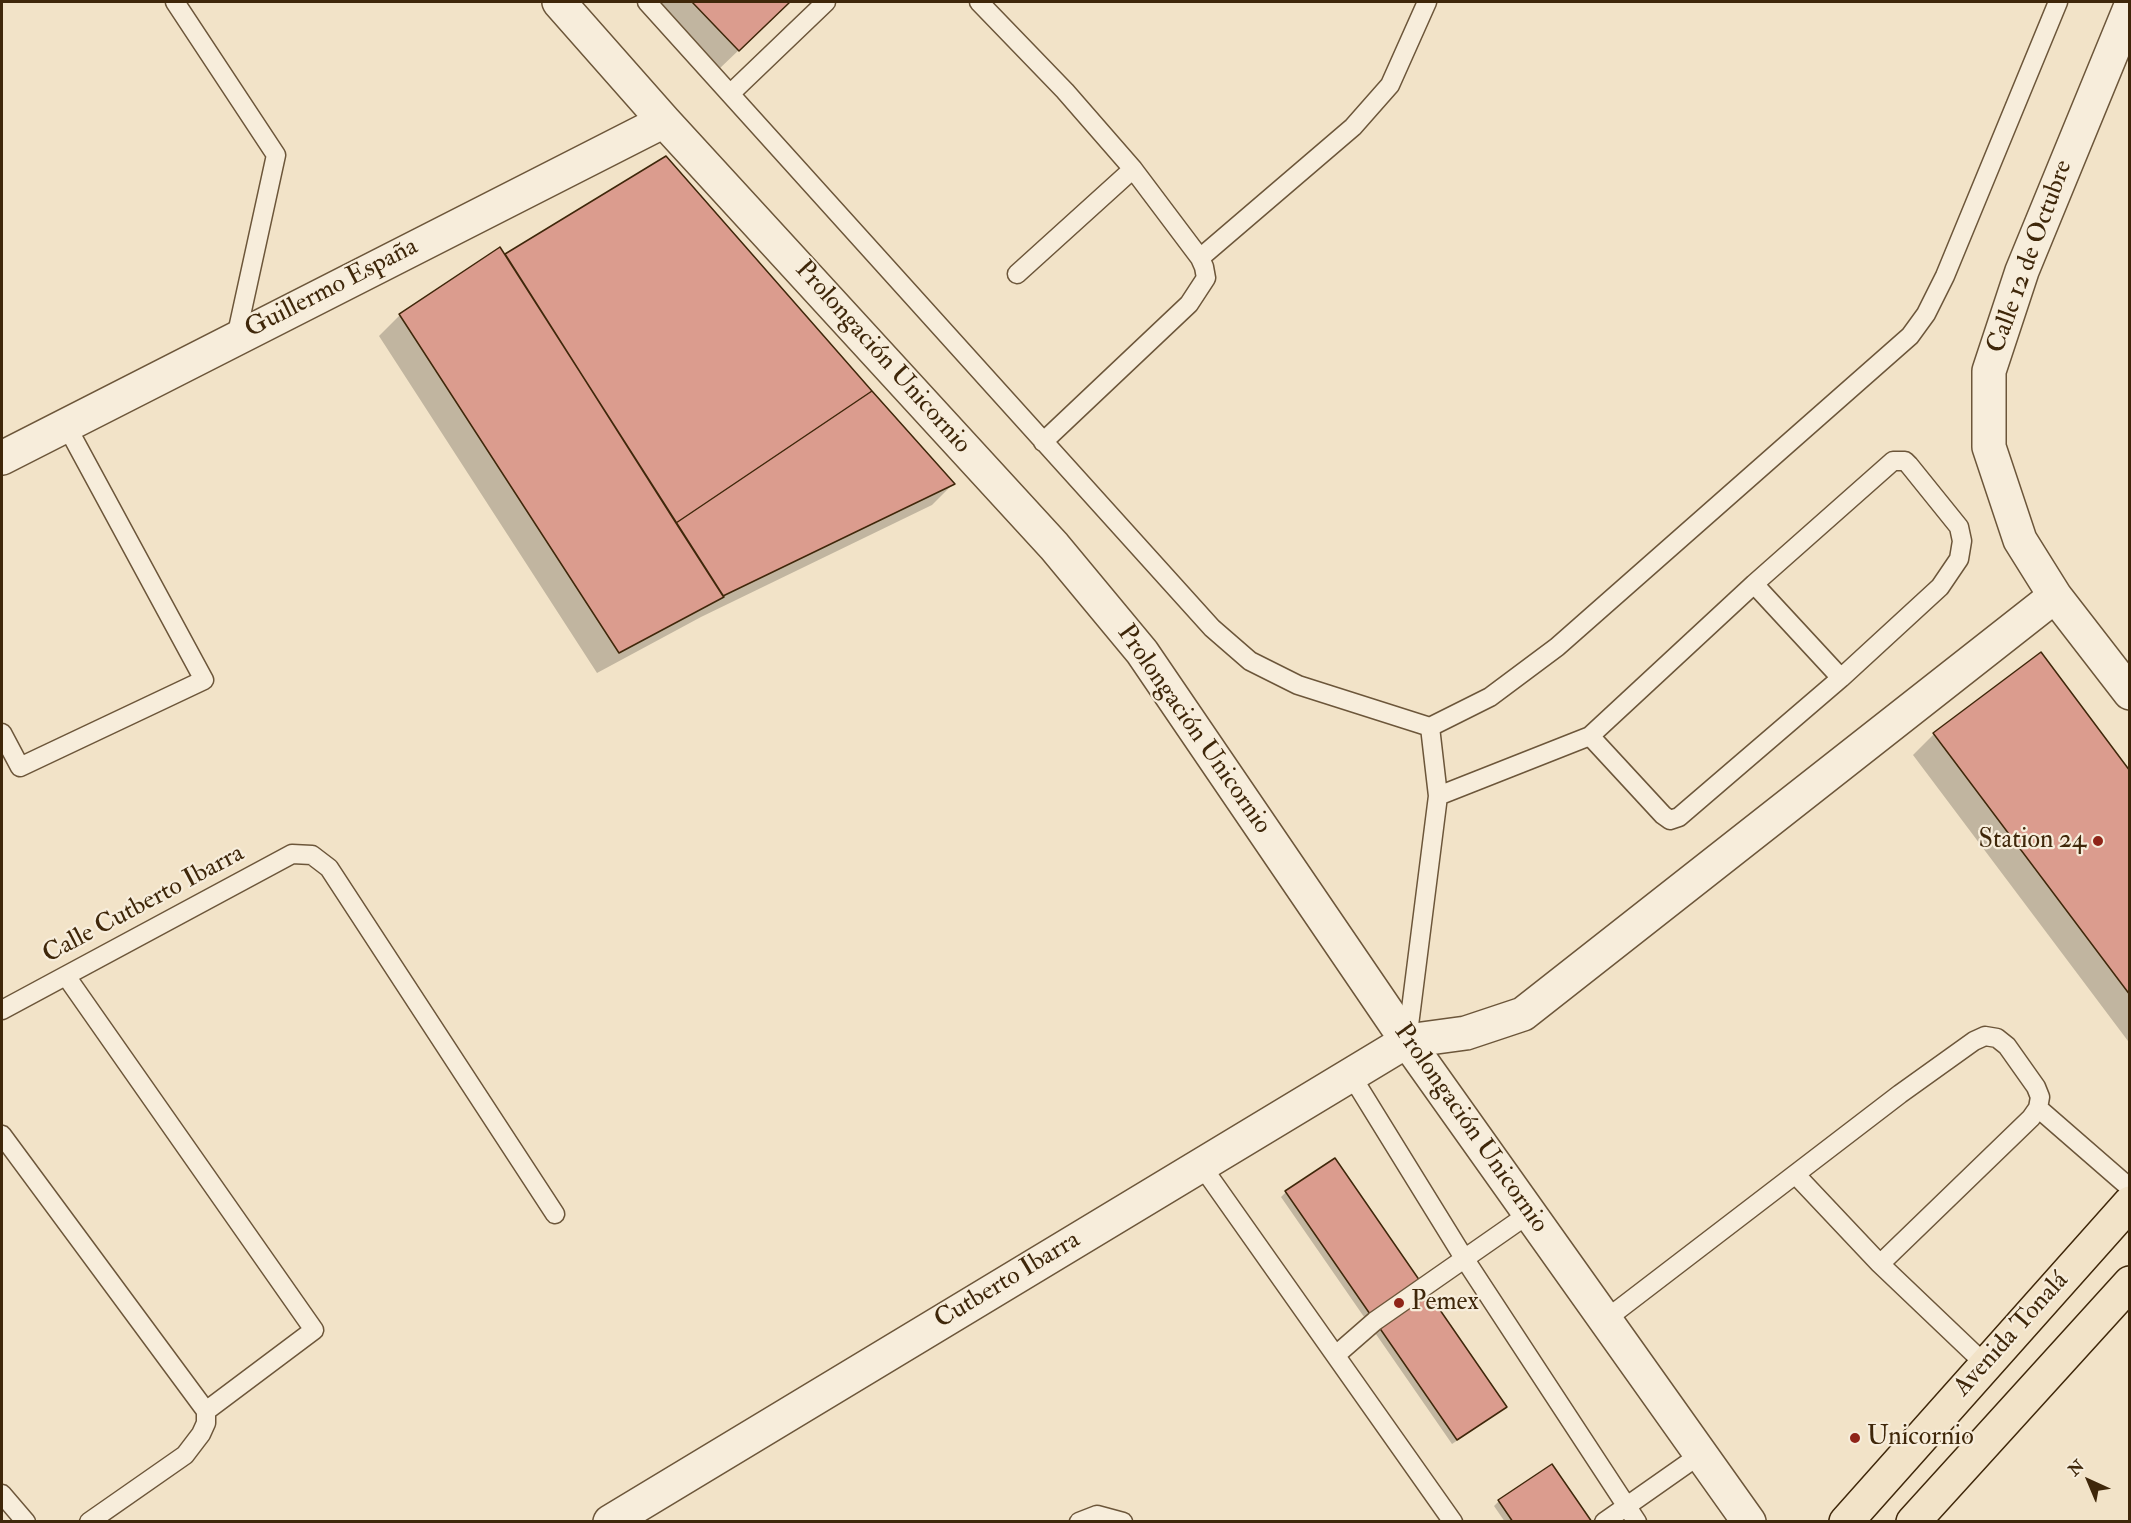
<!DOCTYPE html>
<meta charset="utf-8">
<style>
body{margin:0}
#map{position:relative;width:2131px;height:1523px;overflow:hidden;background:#f2e3c8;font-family:"IM FELL Double Pica",serif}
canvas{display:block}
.frame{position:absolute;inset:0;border:3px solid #3f270a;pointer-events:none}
.north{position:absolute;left:2059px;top:1451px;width:60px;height:60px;-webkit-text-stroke:4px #f7eddb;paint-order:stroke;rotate:316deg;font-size:16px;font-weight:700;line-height:24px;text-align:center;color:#3f270a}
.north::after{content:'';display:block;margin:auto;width:21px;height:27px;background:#3f270a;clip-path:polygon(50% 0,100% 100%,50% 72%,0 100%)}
</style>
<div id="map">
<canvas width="2131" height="1523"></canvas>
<div class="frame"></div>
<div class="north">N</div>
</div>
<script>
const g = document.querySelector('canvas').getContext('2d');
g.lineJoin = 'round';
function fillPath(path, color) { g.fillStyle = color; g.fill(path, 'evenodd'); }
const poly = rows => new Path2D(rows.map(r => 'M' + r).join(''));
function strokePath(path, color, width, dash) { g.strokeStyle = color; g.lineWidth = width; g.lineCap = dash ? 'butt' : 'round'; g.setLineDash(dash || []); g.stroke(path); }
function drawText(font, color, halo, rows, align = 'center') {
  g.font = font + ' "IM FELL Double Pica",serif'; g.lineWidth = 4.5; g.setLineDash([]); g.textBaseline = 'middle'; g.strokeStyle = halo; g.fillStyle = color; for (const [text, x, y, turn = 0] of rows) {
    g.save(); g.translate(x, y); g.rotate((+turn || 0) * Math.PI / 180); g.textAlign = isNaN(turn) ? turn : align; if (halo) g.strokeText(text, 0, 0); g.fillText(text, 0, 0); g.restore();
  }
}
fillPath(poly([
 [651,2,789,2,717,71],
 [666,158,953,484,932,505,701,617,597,673,379,336,400,315,505,256],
 [2040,654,2130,773,2128,1041,1913,755,1934,734],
 [1286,1192,1505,1407,1500,1412,1452,1444,1281,1197],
 [1499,1501,1590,1522,1505,1522,1494,1506]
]), '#0003');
const building = poly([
 [692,2,790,2,739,51,692,2],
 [666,156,872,391,676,523,505,254,666,156],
 [500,247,724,597,619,653,399,314,500,247],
 [872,391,955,484,723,596,676,523,872,391],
 [2041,652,2130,771,2130,995,1933,733,2041,652],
 [1335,1158,1507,1407,1457,1440,1285,1191,1335,1158],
 [1552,1464,1592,1522,1513,1522,1498,1500,1552,1464]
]);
fillPath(building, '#db9c8e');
strokePath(building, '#3f270a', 1.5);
const lane = poly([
 [175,2,276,155,236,338],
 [647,2,1212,628,1250,661,1298,685,1430,727,1490,697,1557,647,1910,336,1926,314,1945,276,2058,2],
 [979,2,1065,91,1133,169,1200,258,1204,267,1206,278,1189,304,1043,442],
 [731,93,826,2],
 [1200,258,1353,127,1390,85,1427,2],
 [1017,274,1133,169],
 [1754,584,1841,678],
 [2,733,20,767,204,680,66,425],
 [1438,796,1590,736,1754,584,1893,461,1905,461,1909,465,1959,527,1962,541,1959,559,1940,587,1841,678,1679,817,1670,820,1663,815,1590,736],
 [66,976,314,1330,206,1411],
 [2,1010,292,854,312,855,329,868,555,1214],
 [1407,1041,1438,796,1430,727],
 [1351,1075,1464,1258,1637,1522],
 [2038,1108,2130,1188],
 [2,1135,206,1411,206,1423,201,1434,185,1455,89,1522],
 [1201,1165,1453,1522],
 [1880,1264,1986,1365],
 [1605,1320,1900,1094,1974,1041,1985,1036,1997,1038,2007,1046,2036,1087,2040,1097,2038,1108,2031,1118,1880,1264,1796,1175],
 [1336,1355,1375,1321,1530,1213],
 [2,1494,26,1522],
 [1079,1522,1097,1515,1123,1522],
 [1604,1522,1701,1454]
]);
const street = poly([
 [559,2,664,121,1054,546,1142,652,1407,1041,1749,1522],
 [2130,8,2022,271,1989,371,1989,447,2020,540,2055,596,2130,693],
 [2,458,664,121],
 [610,1522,1407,1041,1466,1033,1523,1014,2055,596]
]);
const primary = poly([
 [1846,1522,2130,1203],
 [1913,1522,2130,1283]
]);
strokePath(lane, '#6c563a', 21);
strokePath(street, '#6c563a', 36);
strokePath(primary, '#3f270a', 36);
strokePath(lane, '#f7eddb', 18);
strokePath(street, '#f7eddb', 33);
strokePath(primary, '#f2e3c8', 33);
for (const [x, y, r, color] of [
 [2098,841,6,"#8f2418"],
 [1399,1303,6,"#8f2418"],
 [1855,1438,6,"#8f2418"]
]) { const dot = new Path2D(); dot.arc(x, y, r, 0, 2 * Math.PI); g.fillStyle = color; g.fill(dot); strokePath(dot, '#f7eddb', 2); }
drawText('26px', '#3f270a', '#f7eddb', [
 ["Calle 12 de Octubre",2031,257,-70],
 ["Guillermo España",332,289,-27],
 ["Prolongación Unicornio",882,358,48],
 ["Prolongación Unicornio",1193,730,55],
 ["Calle Cutberto Ibarra",144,905,-28],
 ["Prolongación Unicornio",1470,1129,55],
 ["Cutberto Ibarra",1008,1281,-31],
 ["Avenida Tonalá",2012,1335,-48]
]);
drawText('26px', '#3f270a', '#f7eddb', [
 ["Station 24",2086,841,"right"],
 ["Pemex",1411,1303],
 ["Unicornio",1867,1438]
], 'left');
</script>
